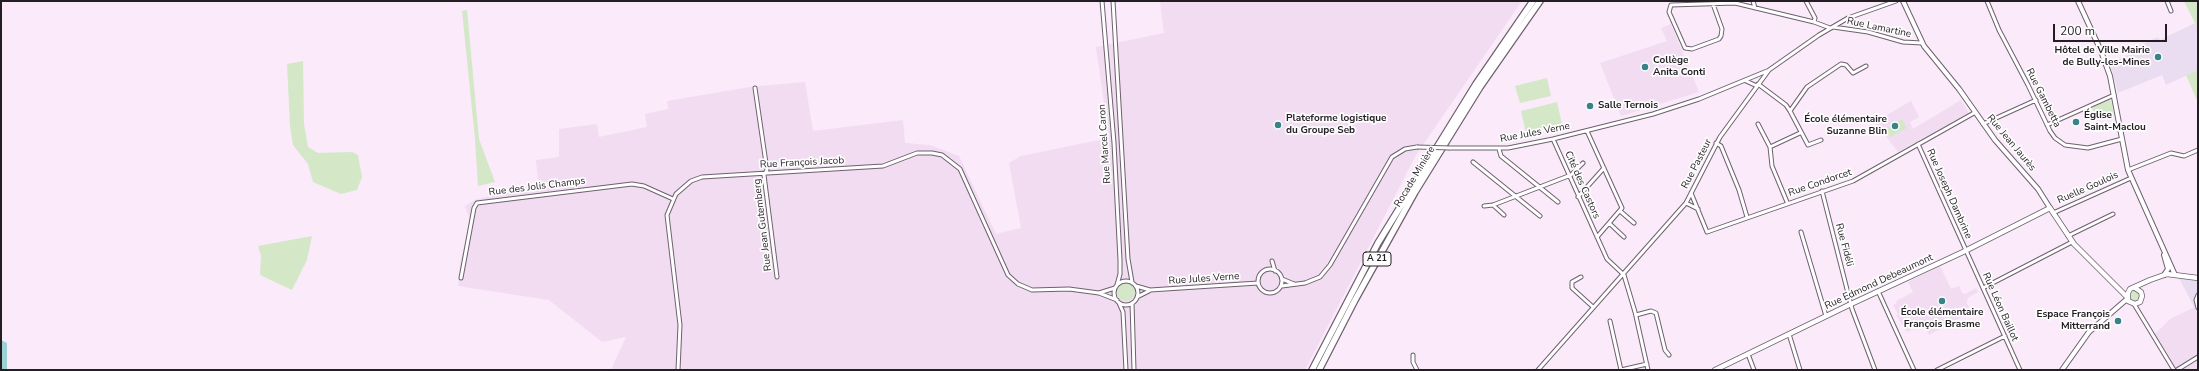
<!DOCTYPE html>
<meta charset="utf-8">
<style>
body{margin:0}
#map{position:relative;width:2199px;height:371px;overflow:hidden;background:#faeafa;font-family:"Nunito Sans",sans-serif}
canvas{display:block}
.frame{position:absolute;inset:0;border:2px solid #231e23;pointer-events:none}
.scale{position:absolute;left:2053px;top:24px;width:114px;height:18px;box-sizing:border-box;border:2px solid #231e23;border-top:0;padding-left:5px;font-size:12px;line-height:14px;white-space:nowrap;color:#231e23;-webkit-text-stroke:3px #fdfdfd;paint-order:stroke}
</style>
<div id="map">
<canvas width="2199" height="371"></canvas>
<div class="frame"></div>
<div class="scale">200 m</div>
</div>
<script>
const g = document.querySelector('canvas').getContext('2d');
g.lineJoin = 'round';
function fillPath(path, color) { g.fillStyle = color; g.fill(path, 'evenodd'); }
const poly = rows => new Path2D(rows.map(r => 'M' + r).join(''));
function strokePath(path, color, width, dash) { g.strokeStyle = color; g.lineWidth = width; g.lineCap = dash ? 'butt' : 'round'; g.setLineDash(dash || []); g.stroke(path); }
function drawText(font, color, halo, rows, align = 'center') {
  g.font = font + ' "Nunito Sans",sans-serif'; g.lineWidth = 3.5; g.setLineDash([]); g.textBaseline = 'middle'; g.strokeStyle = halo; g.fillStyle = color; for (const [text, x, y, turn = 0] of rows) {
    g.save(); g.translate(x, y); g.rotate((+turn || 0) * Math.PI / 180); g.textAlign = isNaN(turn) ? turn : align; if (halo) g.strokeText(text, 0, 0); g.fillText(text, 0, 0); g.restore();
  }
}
fillPath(poly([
 [2195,23,2198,29,2198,70,2166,85,2162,75,2118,93,2110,63,2128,55,2127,51,2158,37,2160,40],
 [2179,278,2198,280,2198,315,2192,303]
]), '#eaddf1');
fillPath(poly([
 [1160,1,1522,1,1416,155,1305,370,611,370,626,337,602,342,549,300,458,286,460,263,469,225,469,218,465,206,475,200,497,194,539,189,536,160,559,157,559,129,597,124,599,137,647,127,645,114,668,109,667,101,750,87,805,82,813,131,903,120,905,143,930,145,959,156,996,234,1021,228,1009,163,1021,156,1109,138,1096,47,1164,33],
 [1671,24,1699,92,1621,116,1600,63,1667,41,1661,28],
 [1961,100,1969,113,1898,152,1875,122,1911,101,1919,117,1910,122,1913,129],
 [1940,266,1951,289,1959,286,1962,293,1965,294,1976,288,1978,292,1967,298,1968,300,1966,301,1971,312,1929,335,1922,321,1913,324,1910,327,1911,330,1907,332,1896,315,1898,314,1893,305,1897,303,1896,301,1913,292,1908,282],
 [2197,306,2198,370,2174,370,2154,335,2170,319]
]), '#f1dcf2');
fillPath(poly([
 [2184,1,2198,1,2198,29],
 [467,10,479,139,495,182,478,186,475,139,462,11],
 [303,61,304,124,308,147,318,153,352,152,358,155,362,177,357,190,341,194,313,182,308,164,293,145,290,126,287,64],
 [2198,70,2198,103,2186,75],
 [1547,78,1551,96,1520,103,1515,86],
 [2109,100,2111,101,2114,116,2092,121,2093,107],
 [1557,102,1562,124,1526,133,1521,111],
 [1902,119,1907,128,1890,137,1885,129],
 [312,236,307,260,292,290,260,275,261,256,258,246],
 '1117 292a9 9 0 1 1 18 0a9 9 0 1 1-18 0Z',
 '2129.5 296a5.5 5.5 0 1 1 11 0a5.5 5.5 0 1 1-11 0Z'
]), '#d4e8c8');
fillPath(poly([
 [1,340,7,343,7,370,1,370]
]), '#9cd2d3');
const minor = poly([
 [1102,1,1114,143,1120,260,1120,274,1117,285],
 [1113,1,1128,259,1132,282],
 [1753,1,1755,8],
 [1806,1,1815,18,1814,22],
 [1987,1,1999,30,2028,85,2050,131,2055,138,2065,145,2088,148,2122,139],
 [2167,1,2171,11],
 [1713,4,1722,29,1721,36,1719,39,1692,49,1685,48,1669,12,1671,5,1735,3,1814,22,1830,28],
 [1833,27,1868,32,1903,42,1922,43],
 [1746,81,1757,86],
 [1758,84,1786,105,1790,111,1807,87,1841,64,1846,65,1853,73,1866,66],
 [755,88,767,170,764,175,765,183,777,277],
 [1790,111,1808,145,1821,140],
 [1758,124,1770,147,1772,166,1787,202],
 [1983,124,2036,100],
 [2047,125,2114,95],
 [1587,131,1622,208,1597,237],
 [1553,139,1607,259,1624,275,1635,312,1648,370],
 [1716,143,1721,146,1739,190,1747,217],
 [1918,144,2020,370],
 [1770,147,1800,133],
 [1450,148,1508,148,1553,139,1653,114,1699,99,1767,71],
 [1499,149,1501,156,1558,202],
 [1473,162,1540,216],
 [2128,170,2171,153,2184,156,2198,150],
 [1822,191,1852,309,1875,370],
 [1691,193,1707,232,1853,181,1974,113],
 [1578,197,1604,168],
 [1686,203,1698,209],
 [1493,205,1504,215],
 [1484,206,1493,205,1571,175,1583,163],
 [1620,211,1634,223],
 [2053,213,2131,178],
 [1609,223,1624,237],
 [1801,232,1826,316],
 [2068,236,2113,214],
 [1272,261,1275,271],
 '1258 281a12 12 0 1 1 24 0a12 12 0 1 1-24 0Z',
 [1581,277,1572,282,1572,288,1593,307],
 [461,278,474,208,477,203,632,184,644,186,673,199],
 [1282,279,1294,284],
 '1114 293a12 12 0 1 1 24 0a12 12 0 1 1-24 0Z',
 [1136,286,1150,290,1258,283],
 [1282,286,1305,283,1320,277,1330,265,1392,157,1405,149,1417,147],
 [1983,288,2072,242],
 [1878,291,1914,370],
 [1099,293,1115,288],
 [2198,295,2196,300,2198,308],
 [1137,297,1149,291],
 [1119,303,1123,312,1126,370],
 [1132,303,1134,370],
 [2134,304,2174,370],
 [1636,315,1651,311,1656,313,1665,350,1669,355],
 [1610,321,1621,370],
 [1789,334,1800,370],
 [1748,354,1754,370],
 [1413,355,1413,362,1417,370],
 [678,370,680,325,667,215,676,194,691,181,702,177,883,166,917,153,932,153,942,155,960,169,1008,275,1018,284,1032,290,1069,289,1099,293,1117,300],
 [1538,370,1686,203,1720,137,1769,70,1819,35,1848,18,1896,1],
 [1621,370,1647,364],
 [1937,370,2005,336],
 [2177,370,2198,357]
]);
const tertiary = poly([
 [1903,1,1924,46,1959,89,1995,140,2038,189,2050,208],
 [2078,1,2101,51,2110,76,2128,170,2175,275],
 [2164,275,2168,269,2164,255],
 [2062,370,2089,332,2127,299]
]);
const secondary = poly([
 [2135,288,2141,292,2142,296,2140,302,2135,304,2128,301,2128,293,2130,289,2150,280,2167,274,2198,278],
 [1715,370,1851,304,1963,252,2050,208,2074,244,2127,297]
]);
const motorway = poly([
 [1312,370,1378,243,1476,84,1533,1],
 [1319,370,1355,300,1415,192,1480,87,1540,1]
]);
strokePath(minor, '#6e616e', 5);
strokePath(tertiary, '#6e616e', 6);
strokePath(secondary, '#6e616e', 6);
strokePath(motorway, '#6e616e', 8);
strokePath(minor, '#fff', 3);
strokePath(tertiary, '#fff', 4);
strokePath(secondary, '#fff', 4.5);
strokePath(motorway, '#fff', 5.5);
const minorBridge = poly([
 [1417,147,1450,148]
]);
strokePath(minorBridge, '#6e616e', 5, []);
strokePath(minorBridge, '#fff', 3);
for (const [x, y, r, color] of [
 [2158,57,4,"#398286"],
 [1645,67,4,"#398286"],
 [1590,106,4,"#398286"],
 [2076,122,4,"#398286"],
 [1278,125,4,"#398286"],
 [1895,126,4,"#398286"],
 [1942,301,4,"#398286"],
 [2118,321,4,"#398286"]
]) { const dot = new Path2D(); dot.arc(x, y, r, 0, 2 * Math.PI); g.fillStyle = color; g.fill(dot); strokePath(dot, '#fdfdfd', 1.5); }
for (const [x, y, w] of [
 [1377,259,28]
]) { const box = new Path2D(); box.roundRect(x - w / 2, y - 7, w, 14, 3); g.fillStyle = '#fdfdfd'; g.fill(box); strokePath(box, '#231e23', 1); }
drawText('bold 9px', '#231e23', null, [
 ["A 21",1377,259]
]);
drawText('10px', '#231e23', '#fdfdfd', [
 ["Rue Lamartine",1879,28,12],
 ["Rue Gambetta",2043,98,63],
 ["Rue Jules Verne",1535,133,-11],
 ["Rue Jean Jaurès",2011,143,50],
 ["Rue Marcel Caron",1105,144,-94],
 ["Rue François Jacob",802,163,-3],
 ["Rue Pasteur",1697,164,-63],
 ["Rocade Minière",1415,177,-59],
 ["Rue Condorcet",1820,183,-19],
 ["Cité des Castors",1582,185,66],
 ["Rue des Jolis Champs",537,187,-7],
 ["Ruelle Goulois",2088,188,-24],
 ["Rue Joseph Dambrine",1949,194,66],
 ["Rue Jean Gutemberg",763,225,-97],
 ["Rue Fidéli",1844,245,75],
 ["Rue Jules Verne",1204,279,-4],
 ["Rue Edmond Debeaumont",1879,282,-25],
 ["Rue Léon Baillot",2000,307,66]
]);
drawText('bold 10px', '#231e23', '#fdfdfd', [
 ["Hôtel de Ville Mairie",2150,51,"right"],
 ["de Bully-les-Mines",2150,63,"right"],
 ["Collège",1653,61],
 ["Anita Conti",1653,73],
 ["Salle Ternois",1598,106],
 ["Église",2084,116],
 ["Saint-Maclou",2084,128],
 ["Plateforme logistique",1286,119],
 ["du Groupe Seb",1286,131],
 ["École élémentaire",1887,120,"right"],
 ["Suzanne Blin",1887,132,"right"],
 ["École élémentaire",1942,313,"center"],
 ["François Brasme",1942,325,"center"],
 ["Espace François",2110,315,"right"],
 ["Mitterrand",2110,327,"right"]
], 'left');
</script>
